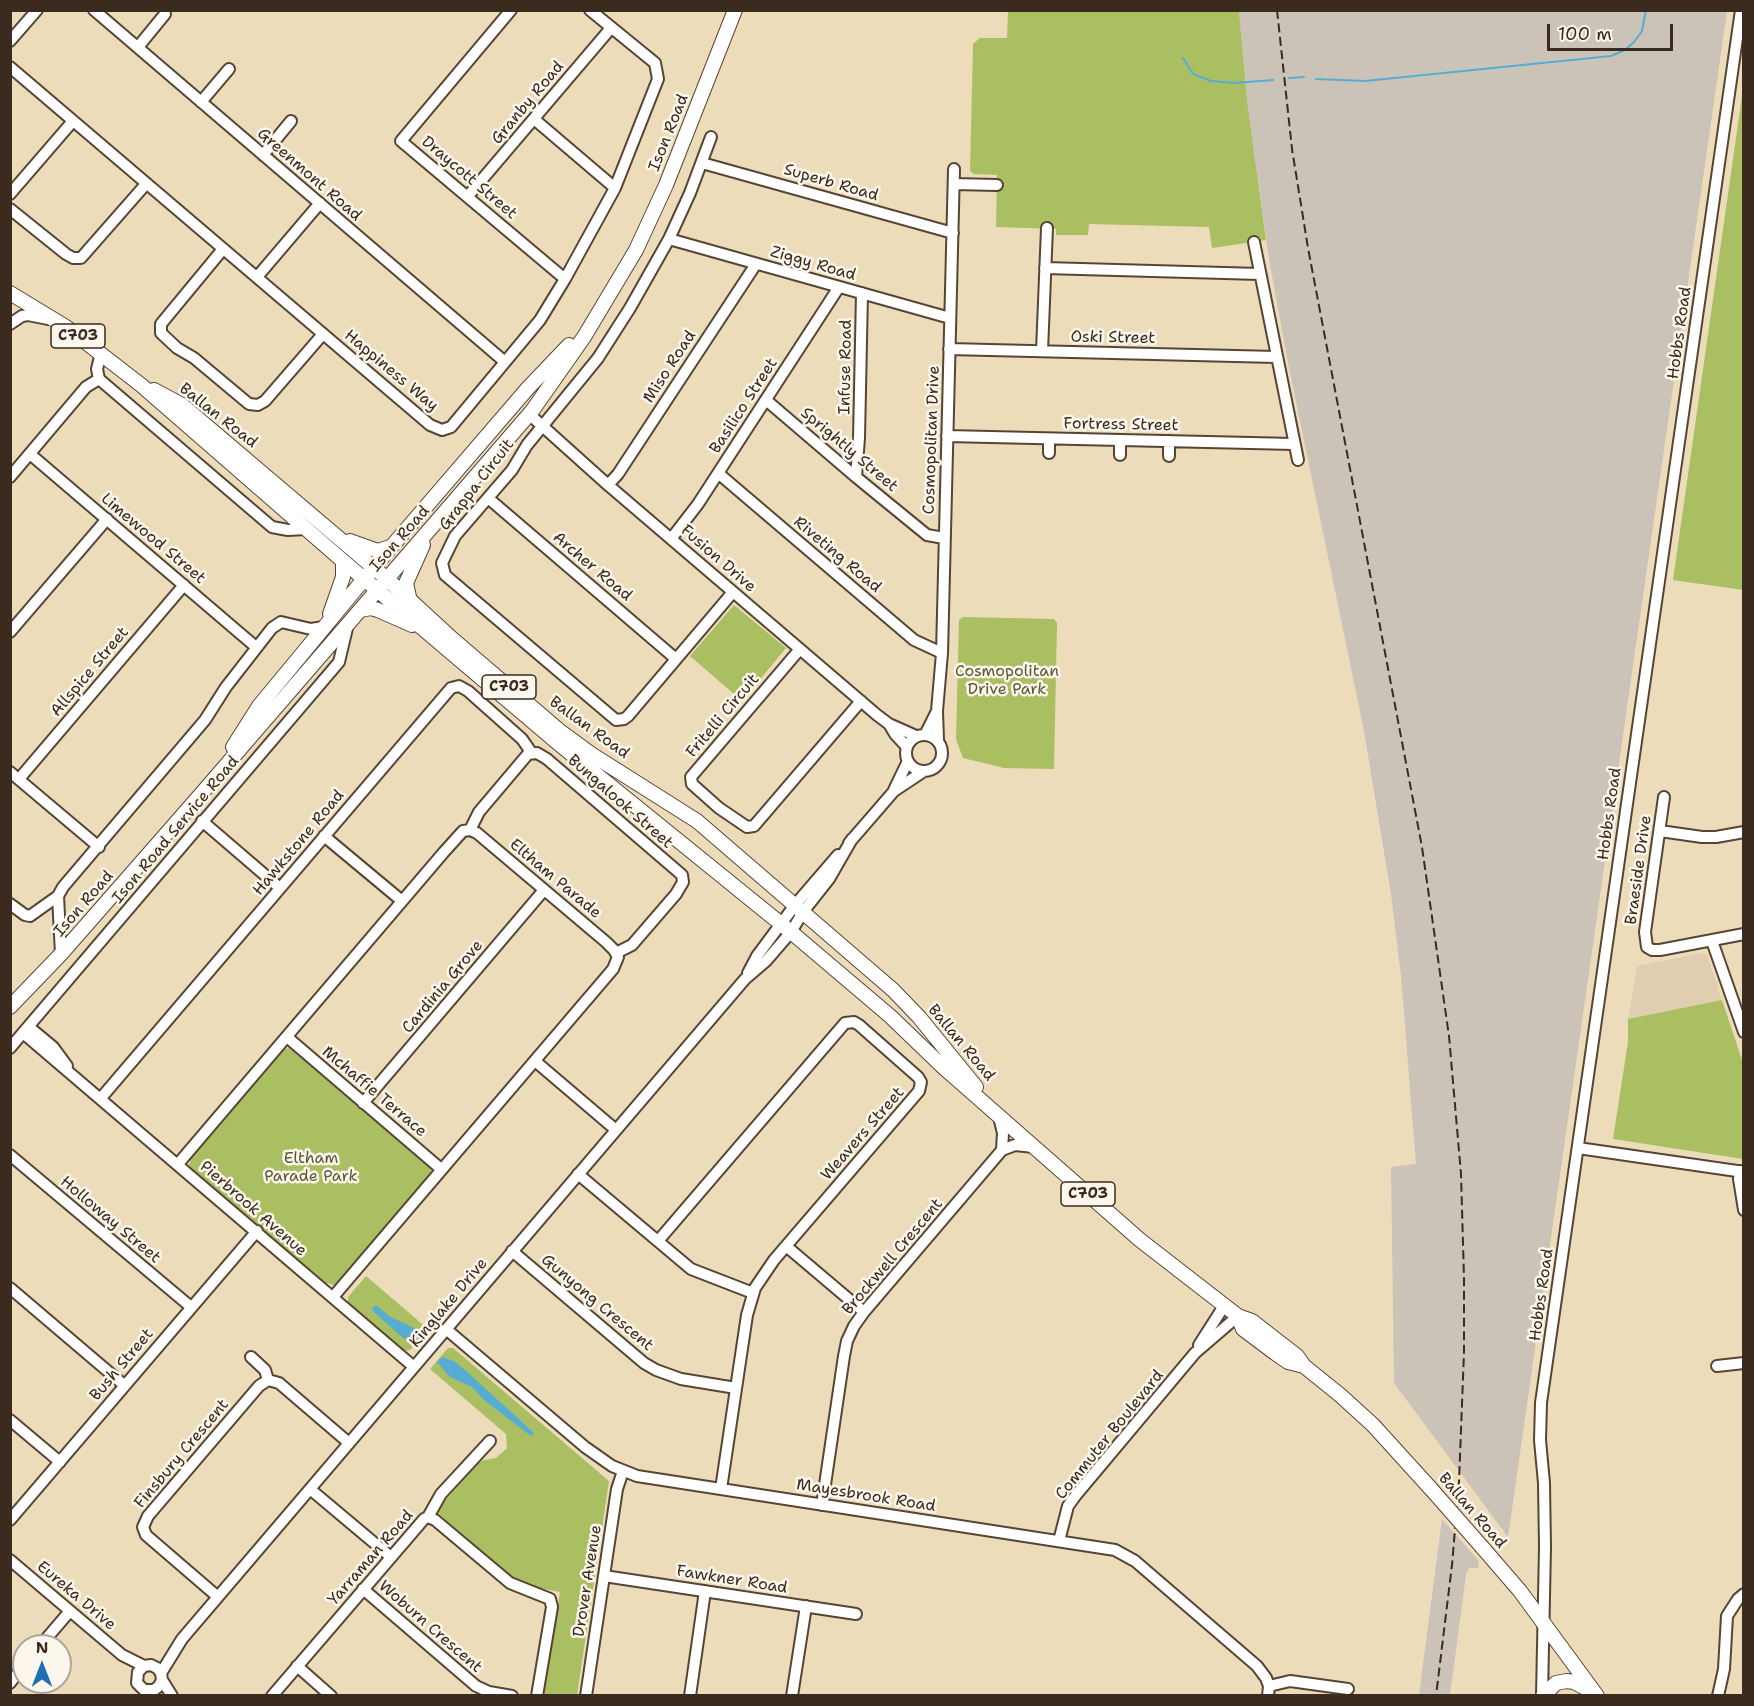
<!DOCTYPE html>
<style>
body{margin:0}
#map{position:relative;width:1754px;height:1706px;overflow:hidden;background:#eddcba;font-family:"Shantell Sans",sans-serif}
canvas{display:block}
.frame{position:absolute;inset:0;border:12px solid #3b2a1e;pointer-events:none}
.north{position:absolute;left:12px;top:1634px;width:60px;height:60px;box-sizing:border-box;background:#fbf7ec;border:2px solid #aea59a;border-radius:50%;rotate:0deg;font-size:16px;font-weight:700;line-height:24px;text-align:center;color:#3b2a1e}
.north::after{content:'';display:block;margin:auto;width:21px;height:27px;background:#1f6fb2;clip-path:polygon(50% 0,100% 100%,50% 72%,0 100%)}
.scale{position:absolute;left:1547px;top:24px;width:126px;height:27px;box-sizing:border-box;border:3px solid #3b2a1e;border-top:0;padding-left:8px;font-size:18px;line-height:21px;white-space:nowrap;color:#3b2a1e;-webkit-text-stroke:4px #fbf7ec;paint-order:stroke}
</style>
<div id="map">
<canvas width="1754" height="1706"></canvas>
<div class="frame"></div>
<div class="north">N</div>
<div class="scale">100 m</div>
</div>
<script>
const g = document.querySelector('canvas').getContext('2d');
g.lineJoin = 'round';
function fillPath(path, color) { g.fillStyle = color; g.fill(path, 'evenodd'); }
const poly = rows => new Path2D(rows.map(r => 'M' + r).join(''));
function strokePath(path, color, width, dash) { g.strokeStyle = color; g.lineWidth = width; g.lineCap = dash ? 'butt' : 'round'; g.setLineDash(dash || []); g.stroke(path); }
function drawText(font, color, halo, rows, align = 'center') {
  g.font = font + ' "Shantell Sans",sans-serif'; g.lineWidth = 5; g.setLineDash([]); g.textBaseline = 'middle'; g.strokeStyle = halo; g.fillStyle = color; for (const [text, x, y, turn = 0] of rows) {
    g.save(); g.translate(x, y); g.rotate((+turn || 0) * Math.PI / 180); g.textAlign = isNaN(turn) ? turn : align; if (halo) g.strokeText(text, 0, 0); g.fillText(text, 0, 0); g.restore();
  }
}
fillPath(poly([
 [1702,953,1707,955,1722,1000,1628,1019,1637,966]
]), '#e1ceb1');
fillPath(poly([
 [1239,11,1727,11,1508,1537,1394,1383,1391,1167,1416,1164,1401,976,1391,894,1364,731,1288,363,1269,259,1247,100],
 [1442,1519,1479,1561,1478,1568,1469,1568,1466,1575,1450,1695,1419,1695]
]), '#cbc3b8');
fillPath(poly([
 [1008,11,1239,11,1247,100,1266,240,1212,248,1209,227,1089,224,1088,235,1056,235,1056,229,996,227,997,175,974,174,970,171,973,44,980,38,1007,38],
 [1743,89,1743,590,1673,580],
 [734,605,786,648,742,701,690,656],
 [963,617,1054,619,1057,623,1054,769,1004,768,963,758,956,739,959,620],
 [1722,1000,1743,1063,1743,1159,1613,1139,1628,1042,1628,1019],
 [289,1048,297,1052,429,1165,431,1171,430,1176,339,1283,333,1285,324,1282,193,1171,189,1165,192,1155,282,1050],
 [366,1276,428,1329,410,1350,404,1351,348,1303,348,1297],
 [448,1348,453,1348,609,1481,577,1695,544,1695,560,1592,528,1586,516,1581,439,1514,438,1509,478,1463,484,1460,496,1458,507,1448,506,1434,430,1369]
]), '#aabe62');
fillPath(poly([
 [374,1306,377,1306,389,1316,414,1328,419,1338,415,1342,403,1338,373,1311,372,1308],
 [442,1357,454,1361,465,1370,534,1433,531,1436,484,1400,472,1387,450,1377,437,1362]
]), '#57acd3');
strokePath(poly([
 [1183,58,1193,74,1211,81,1235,83,1273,80],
 [1289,78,1304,77],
 [1316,79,1365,81,1611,56,1625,50,1634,42,1642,31,1646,10]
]), '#57acd3', 2);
const minor = poly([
 [94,10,505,362],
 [511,10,401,141,565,279],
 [10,41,37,10],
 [138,47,165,14],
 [10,67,430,425,442,430,451,427,540,320,565,279,615,188,658,79,655,63,590,10],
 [201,102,229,69],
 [534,119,615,188],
 [711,137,690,193,669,239,630,308,598,358,527,445,512,470,455,536,442,563,445,575,616,720,624,719,628,716,733,592],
 [263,155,291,121],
 [702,163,953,233],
 [954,184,997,185],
 [10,194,73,121],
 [468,196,611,28],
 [10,209,66,254,73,258,81,258,146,184],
 [669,239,950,318],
 [1254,242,1298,460],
 [223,249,161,324,161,333,177,348,194,358,249,404,258,405,265,401,323,334],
 [1045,268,1260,274],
 [257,277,320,203],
 [10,324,22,316,28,315,48,319],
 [949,349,1276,357],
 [1042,351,1047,228],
 [101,353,97,369,99,379,272,527,288,530,306,529],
 [766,400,856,477,927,535,944,538],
 [529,414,608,485,877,715,889,724,916,736],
 [947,436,1294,444],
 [1049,453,1049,439],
 [30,454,256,647],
 [1120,455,1120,440],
 [1169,456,1169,441],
 [718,473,914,640,942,653],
 [10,477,86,387,99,379],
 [856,477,859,438,862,293],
 [608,485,618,474,756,264],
 [488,498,676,659],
 [671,539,698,504,839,287],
 [10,632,107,519],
 [800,649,691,777,692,784,719,808,747,827,754,826,861,701],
 [889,724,895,734,907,747],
 [925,735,937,711],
 '906 753a18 18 0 1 1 36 0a18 18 0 1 1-36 0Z',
 [938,740,937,711,942,653,954,169],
 [10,772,99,847],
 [19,779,184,585],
 [894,790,908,761],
 [1664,797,1645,932,1647,947,1652,950,1660,950,1744,934],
 [202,821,280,888],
 [470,830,479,812,528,754,537,753,547,759,682,875,683,882,676,894,632,945,616,953],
 [1660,831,1702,837,1716,837,1744,832],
 [324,836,402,901],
 [849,843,894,791,924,771],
 [10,904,25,915,30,916,58,896],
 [1712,941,1744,1032],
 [61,954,58,896,63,887,205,720,226,687,272,628,281,622,311,629,324,627],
 [748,973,757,956,795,905,838,855],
 [29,1027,53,1047,67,1066],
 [23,1033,414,1367],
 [287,1037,441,1169],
 [10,1048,339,662,348,624],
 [535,1061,616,1130],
 [101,1098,451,688,459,686,468,691,522,739,531,752],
 [363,1103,544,890],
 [999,1117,1003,1133,1002,1150],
 [1578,1148,1744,1172],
 [10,1155,191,1307],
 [178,1164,444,852,463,831,470,830,477,833,606,942,614,950,618,957,613,969,333,1297],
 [1740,1171,1739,1179,1744,1210],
 [578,1174,691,1269,753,1293],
 [658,1241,845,1023,854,1022,859,1025,918,1077,921,1082,919,1091,774,1260,755,1288,747,1315,721,1489],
 [786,1246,864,1312],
 [512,1251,644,1363,656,1370,681,1379,736,1388],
 [10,1288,124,1385],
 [446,1329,585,1447,612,1466,637,1476,1115,1550,1135,1561,1257,1666,1266,1678,1269,1686,1268,1696],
 [1199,1345,1224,1306],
 [251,1357,265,1370,268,1380],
 [1717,1366,1744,1363],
 [10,1420,60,1462],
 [310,1489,391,1557],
 [822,1505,844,1356,847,1341,854,1326,864,1312,1002,1150,1015,1145,1034,1147],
 [428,1517,435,1520,510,1583,550,1599,552,1607,537,1696],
 [10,1520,257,1231],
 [1059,1541,1068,1506,1076,1495,1195,1353,1238,1316],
 [10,1560,122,1655,144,1666,151,1665,157,1668,161,1673,162,1680,159,1686,154,1690,144,1690,137,1683,138,1672,144,1666],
 [604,1576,856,1614],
 [363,1589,476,1686,489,1692,512,1696],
 [218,1597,146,1535,143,1527,148,1516,259,1386,268,1380,279,1383,349,1443],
 [40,1646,70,1611],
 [297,1666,331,1696],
 [161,1673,182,1639,745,979,766,961,791,932,803,912,829,879,852,839],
 [162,1680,172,1696],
 [10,1683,24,1665],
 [1269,1686,1290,1681,1348,1689],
 [272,1696,424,1519,428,1517,441,1494,490,1441],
 [586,1696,617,1489,623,1471],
 [690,1696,705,1591],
 [792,1696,806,1606],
 [1542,1696,1545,1547,1544,1483,1540,1440,1541,1403,1741,10],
 [1718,1696,1724,1669,1727,1616,1738,1599,1744,1594]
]);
const major = poly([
 [10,293,66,327,141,385,343,561,559,744,791,932,890,1016,943,1067,1140,1240,1238,1316,1252,1321,1297,1356,1304,1366,1340,1395,1373,1425,1432,1490],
 [154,390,182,405,387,579,449,636,561,732,591,754,697,821,893,990,919,1017,976,1087],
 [350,541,378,551,390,547],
 [409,597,406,583,423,545],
 [360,610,371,608,378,610,412,625],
 [330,614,343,577,343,561],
 [233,747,259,706,374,567,528,388,569,345],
 [10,1007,61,954,202,793,532,411,584,337,636,250,666,185,735,10],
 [1238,1316,1243,1329,1275,1353,1288,1362,1304,1366],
 [1482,1547,1520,1591,1597,1696],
 [1543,1696,1556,1683,1567,1681,1574,1682,1591,1691]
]);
strokePath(minor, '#564535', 14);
strokePath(major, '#564535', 16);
strokePath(minor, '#fff', 10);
strokePath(major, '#fff', 14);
strokePath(poly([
 [1277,10,1292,149,1308,248,1422,847,1449,1036,1461,1174,1464,1278,1464,1352,1459,1482,1452,1565,1436,1696]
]), '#3b2a1e', 2, [9, 4.5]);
const majorBridge = poly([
 [1432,1490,1482,1547]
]);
strokePath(majorBridge, '#564535', 16, []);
strokePath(majorBridge, '#fff', 14);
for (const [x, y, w] of [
 [78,336,54],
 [509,687,54],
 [1088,1194,54]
]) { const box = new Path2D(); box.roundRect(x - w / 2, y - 12, w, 24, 4.5); g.fillStyle = '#fbf7ec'; g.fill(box); strokePath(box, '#3b2a1e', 1.5); }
drawText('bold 15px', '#3b2a1e', null, [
 ["C703",78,336],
 ["C703",509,687],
 ["C703",1088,1194]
]);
drawText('16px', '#3b2a1e', '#fbf7ec', [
 ["Granby Road",528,103,-50],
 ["Ison Road",669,133,-68],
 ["Greenmont Road",309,175,41],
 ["Draycott Street",469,178,40],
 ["Superb Road",831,183,16],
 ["Ziggy Road",813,264,16],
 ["Hobbs Road",1680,333,-82],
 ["Oski Street",1113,338,1],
 ["Miso Road",670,367,-57],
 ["Infuse Road",846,367,-89],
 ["Happiness Way",391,371,40],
 ["Basilico Street",744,406,-57],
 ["Ballan Road",218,416,38],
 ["Fortress Street",1121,425,1],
 ["Cosmopolitan Drive",932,440,-88],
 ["Sprightly Street",849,450,40],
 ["Grappa Circuit",477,485,-52],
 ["Limewood Street",153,539,40],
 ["Ison Road",400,539,-49],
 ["Riveting Road",837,555,40],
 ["Fusion Drive",718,559,41],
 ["Archer Road",592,567,40],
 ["Allspice Street",90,672,-50],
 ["Fritelli Circuit",723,716,-50],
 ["Ballan Road",589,728,36],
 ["Bungalook Street",620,802,41],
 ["Hobbs Road",1610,814,-82],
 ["Ison Road Service Road",176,830,-50],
 ["Hawkstone Road",299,843,-50],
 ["Braeside Drive",1639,870,-82],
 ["Eltham Parade",555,879,40],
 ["Ison Road",84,904,-49],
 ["Cardinia Grove",443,987,-50],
 ["Ballan Road",961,1043,50],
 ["Mchaffie Terrace",374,1092,40],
 ["Weavers Street",863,1134,-49],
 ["Pierbrook Avenue",253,1209,41],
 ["Holloway Street",110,1220,40],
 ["Brockwell Crescent",893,1257,-50],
 ["Hobbs Road",1542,1295,-82],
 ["Kinglake Drive",449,1303,-50],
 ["Gunyong Crescent",597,1303,40],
 ["Bush Street",122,1365,-50],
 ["Commuter Boulevard",1110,1435,-51],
 ["Finsbury Crescent",182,1454,-50],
 ["Mayesbrook Road",866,1496,9],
 ["Ballan Road",1472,1511,49],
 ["Yarraman Road",371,1558,-49],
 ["Fawkner Road",732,1580,9],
 ["Drover Avenue",588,1581,-81],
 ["Eureka Drive",76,1596,40],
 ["Woburn Crescent",430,1627,41]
]);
drawText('16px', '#5c5632', '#fbf7ec', [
 ["Cosmopolitan",1007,672],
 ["Drive Park",1007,690],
 ["Eltham",311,1159],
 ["Parade Park",311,1177]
]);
</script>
